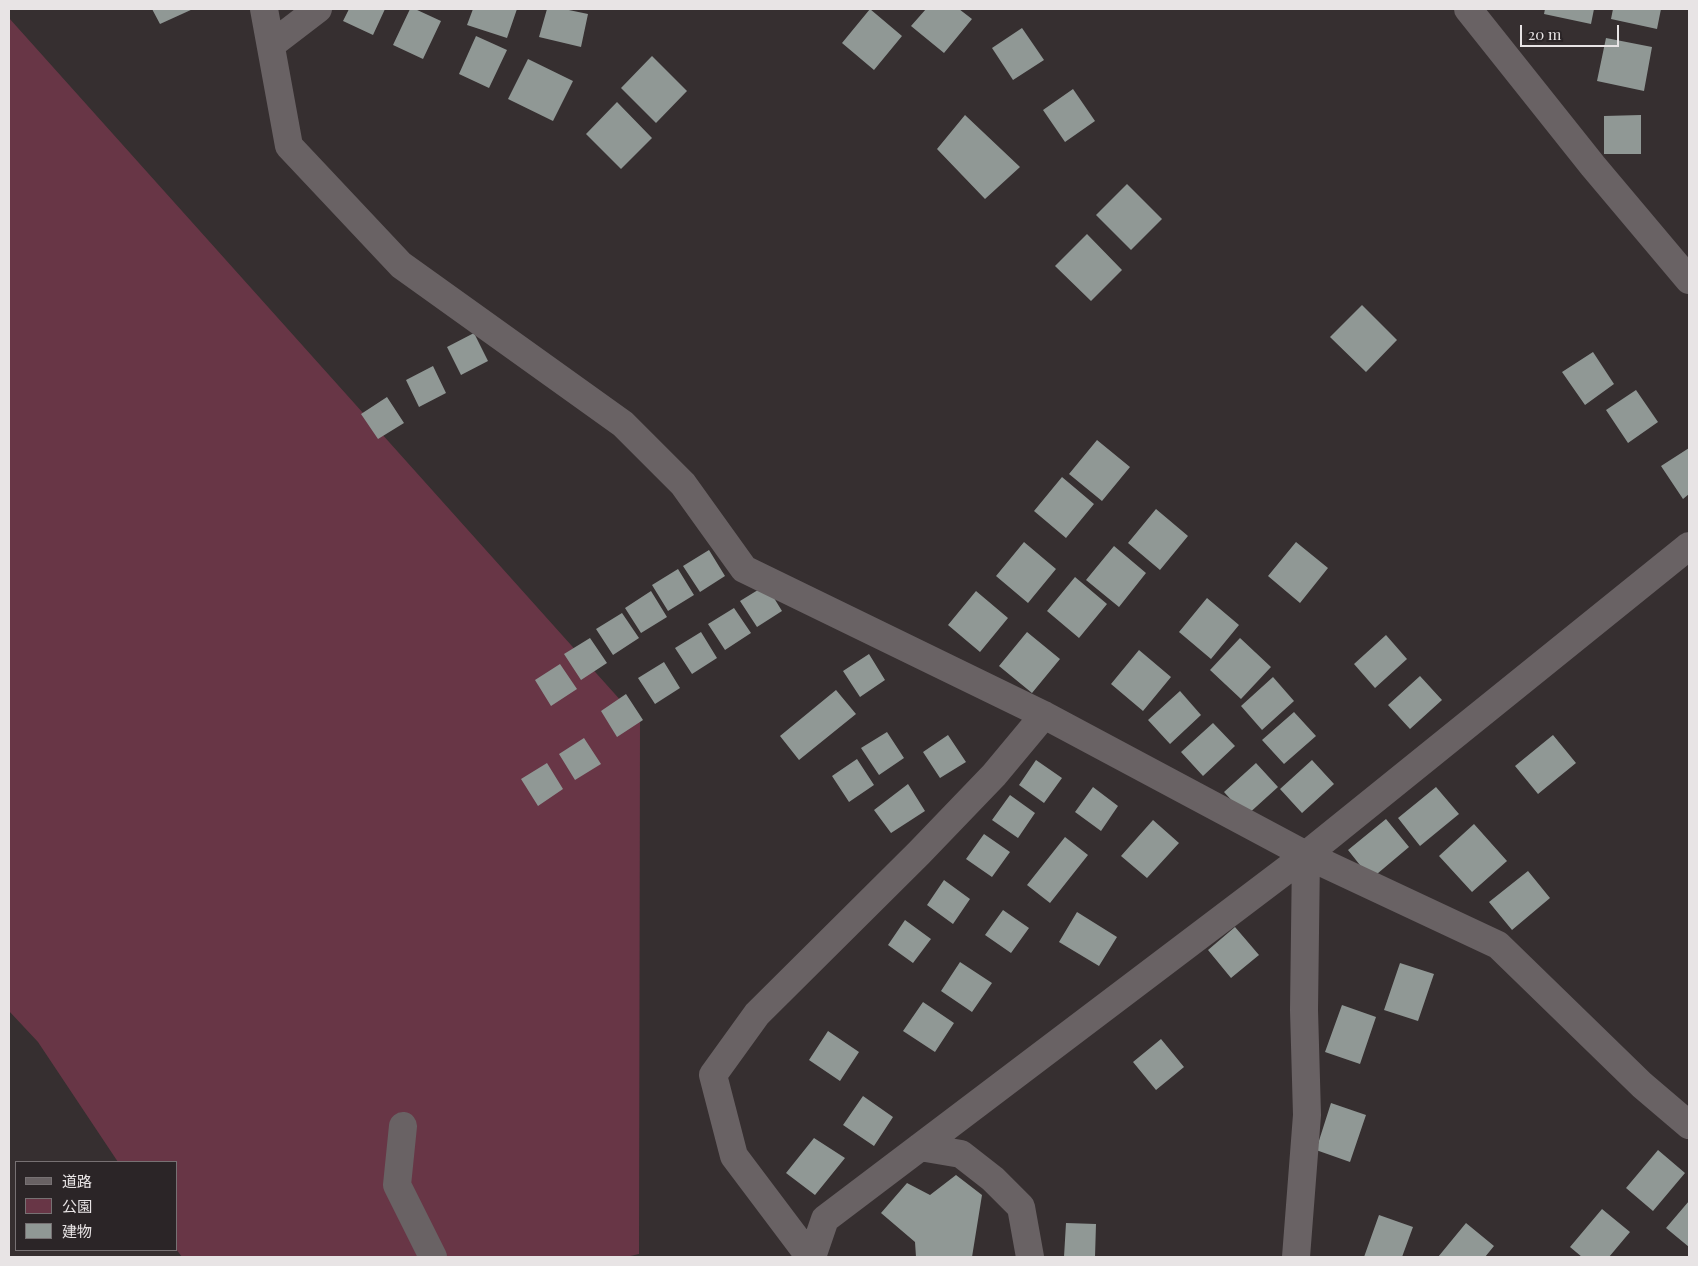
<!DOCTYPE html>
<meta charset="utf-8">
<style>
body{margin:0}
#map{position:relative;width:1698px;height:1266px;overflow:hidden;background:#362f30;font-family:"Playfair Display","Noto Sans JP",serif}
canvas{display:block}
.frame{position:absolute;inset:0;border:10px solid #e8e4e5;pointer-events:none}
.legend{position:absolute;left:15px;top:1161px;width:162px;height:90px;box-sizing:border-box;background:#2b2527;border:1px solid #777173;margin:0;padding:6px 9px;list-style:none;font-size:15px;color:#e8e4e5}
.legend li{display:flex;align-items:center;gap:10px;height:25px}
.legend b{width:25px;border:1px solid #777173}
.scale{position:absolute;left:1520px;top:25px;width:99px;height:22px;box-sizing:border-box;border:2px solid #e8e4e5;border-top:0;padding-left:6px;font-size:15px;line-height:18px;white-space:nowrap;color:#e8e4e5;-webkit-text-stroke:4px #2b2527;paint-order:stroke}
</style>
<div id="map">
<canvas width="1698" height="1266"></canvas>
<div class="frame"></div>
<ul class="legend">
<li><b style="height:6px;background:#696264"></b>道路</li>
<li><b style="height:14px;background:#683646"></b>公園</li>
<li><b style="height:14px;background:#909895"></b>建物</li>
</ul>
<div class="scale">20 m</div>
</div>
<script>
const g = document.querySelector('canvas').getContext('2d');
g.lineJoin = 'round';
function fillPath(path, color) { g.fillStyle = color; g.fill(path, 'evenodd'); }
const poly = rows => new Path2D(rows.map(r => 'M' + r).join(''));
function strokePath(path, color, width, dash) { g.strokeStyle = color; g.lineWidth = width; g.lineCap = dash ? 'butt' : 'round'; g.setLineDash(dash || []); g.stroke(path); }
fillPath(poly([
 [9,18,640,722,639,1254,626,1257,182,1257,176,1249,176,1162,118,1162,38,1042,9,1011]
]), '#683646');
fillPath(poly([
 [152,9,193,9,160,24],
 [349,9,385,9,373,35,343,21],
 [410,9,415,9,441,21,423,59,393,45],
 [473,9,517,9,507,38,467,25],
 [547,9,564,9,588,14,581,47,539,37],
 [870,9,902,36,874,70,842,43],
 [926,9,959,9,972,19,944,53,911,26],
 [1545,9,1594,9,1591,24,1544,14],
 [1613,9,1661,9,1657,29,1611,19],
 [1022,28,1044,60,1013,80,992,48],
 [476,36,507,50,489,88,459,74],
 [1606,38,1652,47,1644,91,1597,81],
 [652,56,687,91,656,123,621,88],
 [528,59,573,81,553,121,508,99],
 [1073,89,1095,121,1065,142,1043,110],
 [617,102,652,138,621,169,586,134],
 [965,115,1020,167,985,199,937,149],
 [1641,115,1641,154,1604,154,1604,116],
 [1127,184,1162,219,1131,250,1096,215],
 [1087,234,1122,270,1091,301,1055,266],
 [1362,305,1397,340,1366,372,1330,337],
 [474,333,488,361,461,375,447,347],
 [1593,352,1614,384,1585,405,1562,372],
 [433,366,446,393,419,407,406,380],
 [1636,390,1658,422,1628,443,1606,410],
 [387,397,404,423,378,439,361,414],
 [1097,440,1130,467,1102,501,1069,474],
 [1689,448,1689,494,1683,499,1661,466],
 [1062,477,1094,504,1066,538,1034,511],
 [1156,509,1188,536,1160,570,1128,543],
 [1024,542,1056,569,1028,603,996,576],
 [1296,542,1328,568,1300,603,1268,576],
 [1114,546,1146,573,1119,607,1086,580],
 [709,550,725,576,700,592,683,566],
 [678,569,694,595,668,611,652,585],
 [1075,577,1107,604,1079,638,1047,611],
 [766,585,782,611,757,627,740,601],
 [651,591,667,617,641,633,625,608],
 [976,591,1008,618,980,652,948,625],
 [1207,598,1239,625,1211,659,1179,632],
 [734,608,751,633,725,650,708,624],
 [622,613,639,638,613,655,596,629],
 [701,632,717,658,692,674,675,648],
 [1027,632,1060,659,1032,693,999,666],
 [1386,635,1407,659,1375,688,1354,664],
 [590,638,607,663,581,680,564,654],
 [1240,638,1271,667,1241,699,1210,670],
 [1139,650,1171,677,1143,711,1111,684],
 [869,654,885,680,860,697,843,671],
 [664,662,680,688,655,704,638,678],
 [560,664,577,689,551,706,535,680],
 [1420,676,1442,700,1410,729,1388,705],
 [1273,677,1294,701,1262,730,1241,706],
 [836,690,856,714,799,760,780,736],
 [1180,691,1201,715,1170,744,1148,720],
 [626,694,643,720,617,737,601,711],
 [1294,712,1316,736,1284,764,1262,740],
 [1213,723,1235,746,1203,776,1181,752],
 [887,732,904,758,879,775,861,748],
 [948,735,966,762,940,778,923,752],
 [1553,735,1576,763,1538,794,1515,766],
 [584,738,601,764,575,780,559,754],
 [857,759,874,785,849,802,832,776],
 [1036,760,1062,778,1044,803,1019,785],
 [1312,760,1334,784,1302,813,1280,789],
 [547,763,563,789,538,806,521,779],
 [1256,763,1278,787,1246,816,1224,792],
 [908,784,925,811,891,833,874,810],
 [1093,787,1118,806,1101,831,1075,812],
 [1436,787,1459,814,1420,846,1398,818],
 [1010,795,1035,813,1018,838,992,820],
 [1386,819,1409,847,1371,879,1348,850],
 [1153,820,1179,843,1147,878,1121,856],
 [1474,824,1507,861,1472,892,1439,856],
 [984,834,1010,852,992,877,966,859],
 [1065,837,1088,855,1050,903,1027,885],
 [1528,871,1550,898,1512,930,1489,902],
 [944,880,970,899,953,924,927,905],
 [1003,910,1029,928,1011,953,985,935],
 [1077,912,1117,937,1099,966,1059,942],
 [905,920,931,939,913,963,888,945],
 [1235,927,1259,955,1231,978,1208,950],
 [960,962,992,983,972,1012,941,991],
 [1400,963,1434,974,1418,1021,1384,1010],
 [923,1002,954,1023,935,1052,903,1031],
 [1342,1005,1376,1017,1360,1064,1325,1052],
 [828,1031,859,1052,840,1081,809,1060],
 [1161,1039,1184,1067,1156,1090,1133,1062],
 [863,1096,893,1117,874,1146,843,1125],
 [1331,1103,1366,1115,1350,1162,1316,1150],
 [814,1138,845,1158,815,1195,786,1173],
 [1658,1150,1685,1173,1653,1211,1626,1188],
 [956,1175,982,1195,972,1257,916,1257,915,1242,881,1213,907,1183,930,1195],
 [1689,1201,1689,1247,1666,1228],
 [1602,1209,1630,1232,1609,1257,1582,1257,1570,1247],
 [1379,1215,1413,1227,1402,1257,1364,1257],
 [1066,1223,1096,1224,1095,1257,1064,1257],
 [1466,1223,1494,1246,1485,1257,1438,1257]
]), '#909895');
strokePath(poly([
 [264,9,289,146,401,265,623,424,683,484,744,569,1044,715,1306,855,1498,945,1642,1085,1689,1125],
 [1468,9,1593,166,1689,280],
 [271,45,318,9],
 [403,1126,397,1185,433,1257],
 [920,1147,961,1154,993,1179,1021,1207,1030,1257],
 [810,1257,734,1156,713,1075,757,1014,919,853,994,775,1044,715],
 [812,1257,825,1219,1306,855,1689,546],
 [1296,1257,1307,1115,1304,1010,1306,855]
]), '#696264', 28);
</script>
